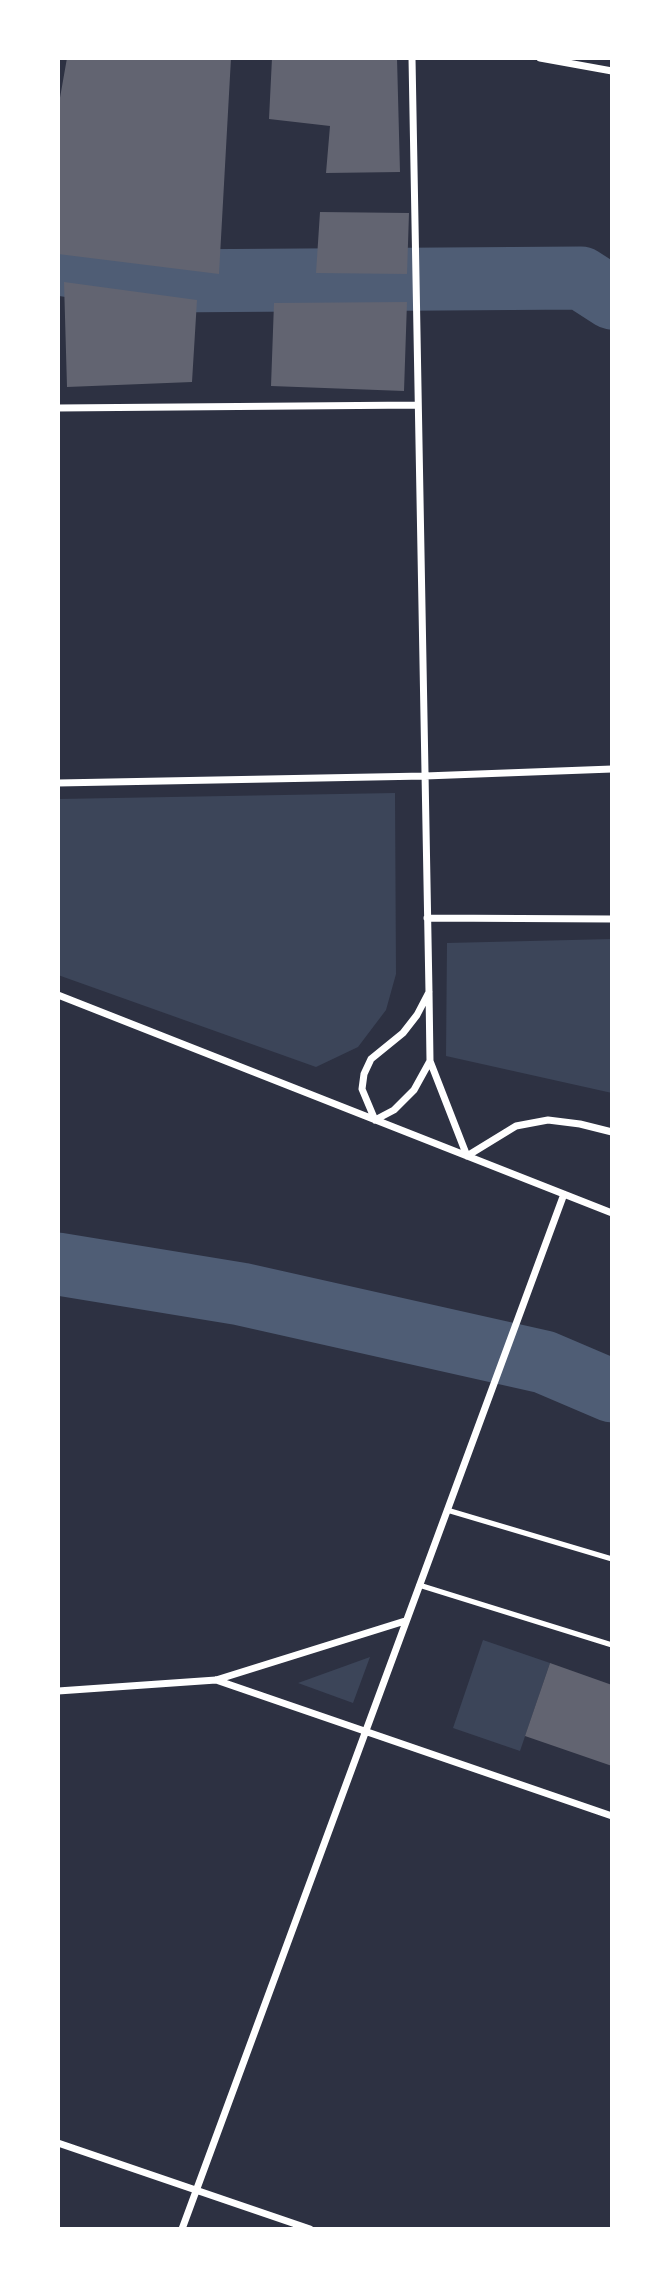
<!DOCTYPE html>
<style>
body{margin:0}
#map{position:relative;width:670px;height:2287px;overflow:hidden;background:#2d3142;font-family:Mulish,sans-serif}
canvas{display:block}
.frame{position:absolute;inset:0;border:60px solid #fff;pointer-events:none}
</style>
<div id="map">
<canvas width="670" height="2287"></canvas>
<div class="frame"></div>
</div>
<script>
const g = document.querySelector('canvas').getContext('2d');
g.lineJoin = 'round';
function fillPath(path, color) { g.fillStyle = color; g.fill(path, 'evenodd'); }
const poly = rows => new Path2D(rows.map(r => 'M' + r).join(''));
function strokePath(path, color, width, dash) { g.strokeStyle = color; g.lineWidth = width; g.lineCap = dash ? 'butt' : 'round'; g.setLineDash(dash || []); g.stroke(path); }
fillPath(poly([
 [395,793,396,974,386,1010,358,1047,316,1067,58,975,58,799],
 [612,939,612,1093,446,1056,447,943],
 [483,1640,550,1663,520,1751,453,1728],
 [370,1657,353,1703,298,1683]
]), '#3c4559');
strokePath(poly([
 [58,264,163,281,581,278,612,298],
 [58,1264,241,1294,544,1362,612,1391]
]), '#4f5d75', 63);
fillPath(poly([
 [67,58,231,58,219,274,58,254,58,109],
 [272,58,397,58,400,172,326,173,330,126,269,119],
 [320,212,409,213,407,274,316,273],
 [64,282,197,300,192,382,67,387],
 [407,302,404,391,271,386,274,303],
 [550,1663,612,1685,612,1766,525,1736]
]), '#626471');
strokePath(poly([
 [447,1510,612,1559],
 [419,1585,612,1645]
]), '#fff', 5);
strokePath(poly([
 [412,58,429,992,430,1061,414,1090,394,1110,375,1120,362,1089,364,1074,371,1059,403,1033,417,1015,429,992],
 [540,58,612,71],
 [58,408,418,405],
 [58,783,425,776,612,769],
 [427,918,612,919],
 [58,995,612,1213],
 [430,1061,467,1156],
 [467,1156,516,1126,548,1120,580,1124,612,1132],
 [216,1680,612,1816],
 [58,1691,216,1680,405,1621],
 [58,2143,310,2229],
 [182,2229,564,1194]
]), '#fff', 7);
</script>
